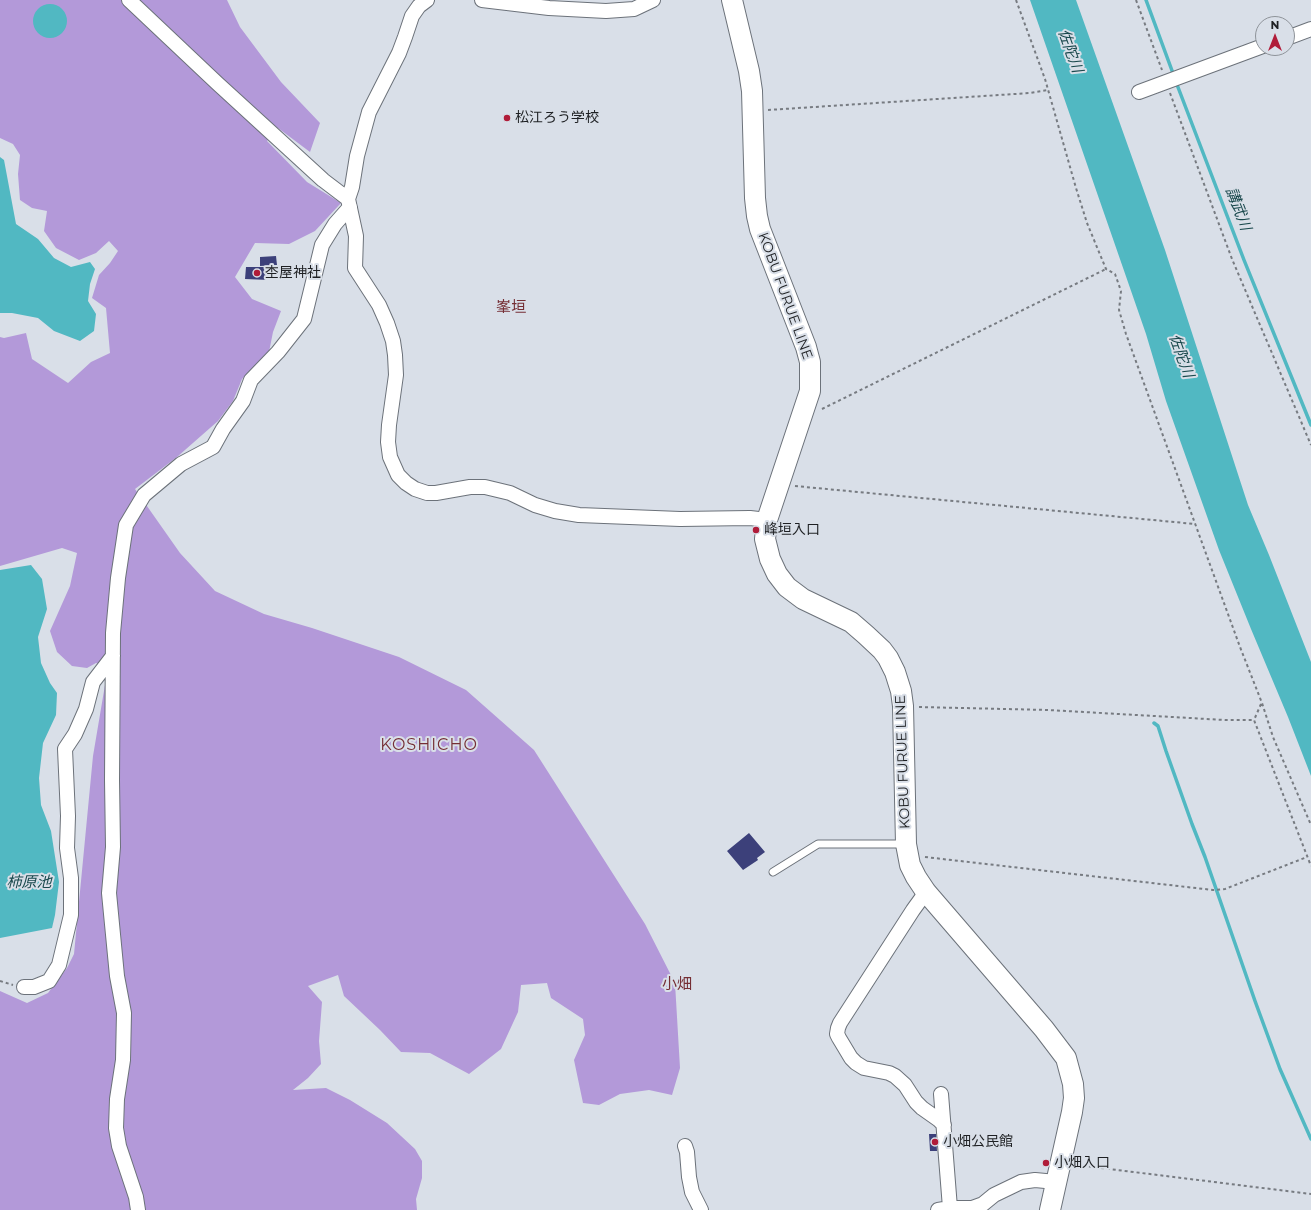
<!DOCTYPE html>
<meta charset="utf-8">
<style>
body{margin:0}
#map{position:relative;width:1311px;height:1210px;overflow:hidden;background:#d9dfe8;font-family:Montserrat,sans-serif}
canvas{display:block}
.north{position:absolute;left:1255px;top:16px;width:40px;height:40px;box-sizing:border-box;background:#d9dfe8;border:1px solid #8e9399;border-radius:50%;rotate:0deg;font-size:11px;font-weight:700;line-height:16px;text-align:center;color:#1e2023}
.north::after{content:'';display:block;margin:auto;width:14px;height:18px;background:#b01c39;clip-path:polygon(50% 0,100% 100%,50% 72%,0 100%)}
</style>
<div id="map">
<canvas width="1311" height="1210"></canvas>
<div class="north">N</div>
</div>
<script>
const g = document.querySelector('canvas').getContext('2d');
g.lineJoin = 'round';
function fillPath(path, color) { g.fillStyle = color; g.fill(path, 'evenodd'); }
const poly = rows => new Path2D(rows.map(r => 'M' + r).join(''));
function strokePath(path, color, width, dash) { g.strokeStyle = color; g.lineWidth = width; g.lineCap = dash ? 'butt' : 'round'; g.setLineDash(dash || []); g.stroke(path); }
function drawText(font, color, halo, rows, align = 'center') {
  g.font = font + ' Montserrat,"Noto Sans JP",sans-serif'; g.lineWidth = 4; g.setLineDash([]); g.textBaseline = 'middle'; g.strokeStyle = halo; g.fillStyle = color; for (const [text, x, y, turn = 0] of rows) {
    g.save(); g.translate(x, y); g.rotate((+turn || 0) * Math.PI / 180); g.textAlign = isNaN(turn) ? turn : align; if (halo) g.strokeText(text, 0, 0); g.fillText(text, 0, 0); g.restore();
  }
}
fillPath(poly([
 [0,0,227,0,240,27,281,82,320,123,310,152,278,128,267,141,307,182,341,203,315,231,289,244,255,243,235,277,252,299,281,311,273,332,269,352,242,379,233,401,218,421,177,457,135,489,180,553,215,591,264,614,312,628,399,657,466,690,534,750,645,924,675,983,680,1068,672,1095,649,1090,620,1094,599,1105,583,1103,574,1060,585,1035,583,1019,551,998,547,983,521,985,518,1012,501,1049,469,1074,430,1053,401,1052,380,1030,344,996,338,975,308,986,322,1002,319,1041,321,1064,308,1078,293,1090,326,1088,350,1100,387,1123,415,1149,422,1161,422,1178,416,1199,417,1210,0,1210,0,991,27,1003,48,993,67,968,74,954,93,756,106,679,110,668,96,663,87,668,72,666,57,652,50,631,70,586,77,553,62,548,0,566,0,337,4,338,26,333,32,359,68,383,91,362,110,353,106,308,92,298,99,275,110,263,118,251,109,241,96,253,79,260,56,248,44,231,47,211,32,208,20,200,18,174,20,155,13,144,0,138]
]), '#b399d9');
fillPath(poly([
 [1030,0,1076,0,1165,250,1248,505,1269,555,1311,662,1311,776,1288,717,1251,629,1219,550,1166,401,1146,334],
 '33 21a17 17 0 1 1 34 0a17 17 0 1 1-34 0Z',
 [0,157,4,160,16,224,38,239,54,258,71,267,90,262,95,269,90,284,88,301,96,314,94,331,80,341,54,331,38,318,12,313,0,313],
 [31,565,42,579,47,609,38,637,41,663,50,683,57,693,56,715,43,743,39,778,41,805,51,831,59,882,55,915,52,928,0,938,0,570]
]), '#51b8c2');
strokePath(poly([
 [1146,0,1174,76],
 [1176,82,1244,260,1311,425],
 [1154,723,1158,726,1166,751,1192,824,1205,857,1255,1001,1280,1069,1311,1139]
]), '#51b8c2', 3.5);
fillPath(poly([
 [276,256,277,265,260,266,260,257],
 [246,267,269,267,269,280,245,279],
 [749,833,765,852,757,858,758,860,743,870,727,851],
 [929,1134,936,1134,937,1151,930,1151]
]), '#3c407a');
const service = poly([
 [773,872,818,844,905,844]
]);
const minor = poly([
 [129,0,217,83,323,180,348,199],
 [427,0,419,6,412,16,405,37,399,53,369,112,357,156,352,187,348,199,356,236,355,268,379,305,387,323,393,341,395,355,396,375,389,425,388,442,390,457,398,475,406,483,415,489,427,493,436,493,470,487,485,487,510,493,535,505,555,511,579,515,680,519,750,518,767,520],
 [482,0,549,8,606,11,634,9,653,0],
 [1287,38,1311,29],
 [1139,92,1263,46],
 [926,892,913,910,840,1023,838,1028,837,1034,839,1038,851,1058,856,1063,864,1068,889,1073,895,1076,905,1085,916,1102,922,1108,939,1120,944,1125],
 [24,987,34,987,49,981,59,965,71,915,71,878,67,848,68,816,65,749,75,734,86,709,93,682,113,656],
 [941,1094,950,1208],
 [685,1146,687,1152,689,1177,692,1192,701,1210],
 [138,1210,136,1197,119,1146,116,1128,117,1099,123,1060,124,1013,117,976,109,893,113,847,112,780,113,633,118,578,126,525,144,495,181,464,213,447,223,429,243,401,251,380,278,352,304,319,322,245,335,224,350,207],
 [938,1210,950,1208,972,1208,983,1204,994,1195,1021,1182,1035,1180,1056,1182]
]);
const secondary = poly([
 [732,0,749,71,752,91,755,198,757,216,760,229,806,347,810,362,810,391,767,520,765,539,770,559,777,574,787,587,803,599,851,622,866,635,882,650,888,658,895,672,901,691,903,706,906,844,910,865,916,877,926,892,1044,1029,1066,1058,1073,1084,1074,1098,1072,1112,1050,1210]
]);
strokePath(service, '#6c727a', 9);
strokePath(minor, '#6c727a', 16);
strokePath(secondary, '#6c727a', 22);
strokePath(poly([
 [1016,0,1045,79,1076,188,1087,223,1106,269,1115,274,1121,291,1119,310,1126,334,1240,647,1262,703,1273,737,1311,825],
 [1136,0,1162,70],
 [1170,93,1232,259,1311,445],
 [768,110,1030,93,1048,90],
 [822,409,1106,269],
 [795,486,1195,524],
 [1261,704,1254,720,1311,866],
 [919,707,1048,710,1225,720,1254,720],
 [925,857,1213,890,1225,889,1307,857],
 [0,981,13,985],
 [1077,1165,1311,1194]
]), '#777b81', 2, [3, 3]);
strokePath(service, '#fff', 7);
strokePath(minor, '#fff', 14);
strokePath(secondary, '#fff', 20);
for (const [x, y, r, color] of [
 [507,118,4,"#b01c39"],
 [257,273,4,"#b01c39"],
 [756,530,4,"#b01c39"],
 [935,1142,4,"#b01c39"],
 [1046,1163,4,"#b01c39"]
]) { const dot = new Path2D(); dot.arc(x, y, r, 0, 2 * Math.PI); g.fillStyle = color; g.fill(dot); strokePath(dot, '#d9dfe8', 1.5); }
drawText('14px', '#1e2023', '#d9dfe8', [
 ["松江ろう学校",515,118],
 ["杢屋神社",265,273],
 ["峰垣入口",764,530],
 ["小畑公民館",943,1142],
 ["小畑入口",1054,1163]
], 'left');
drawText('14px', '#1e2023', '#d9dfe8', [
 ["KOBU FURUE LINE",785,296,70],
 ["KOBU FURUE LINE",903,762,-92]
]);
drawText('italic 15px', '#19484c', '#d9dfe8', [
 ["佐陀川",1070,51,70],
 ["講武川",1238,209,69],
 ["佐陀川",1181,356,70],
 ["柿原池",29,883]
]);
drawText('15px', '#752e34', '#d9dfe8', [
 ["峯垣",511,308],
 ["小畑",677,985]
]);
g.letterSpacing = '1px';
drawText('16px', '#752e34', '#d9dfe8', [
 ["KOSHICHO",429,745]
]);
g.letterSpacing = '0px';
</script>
